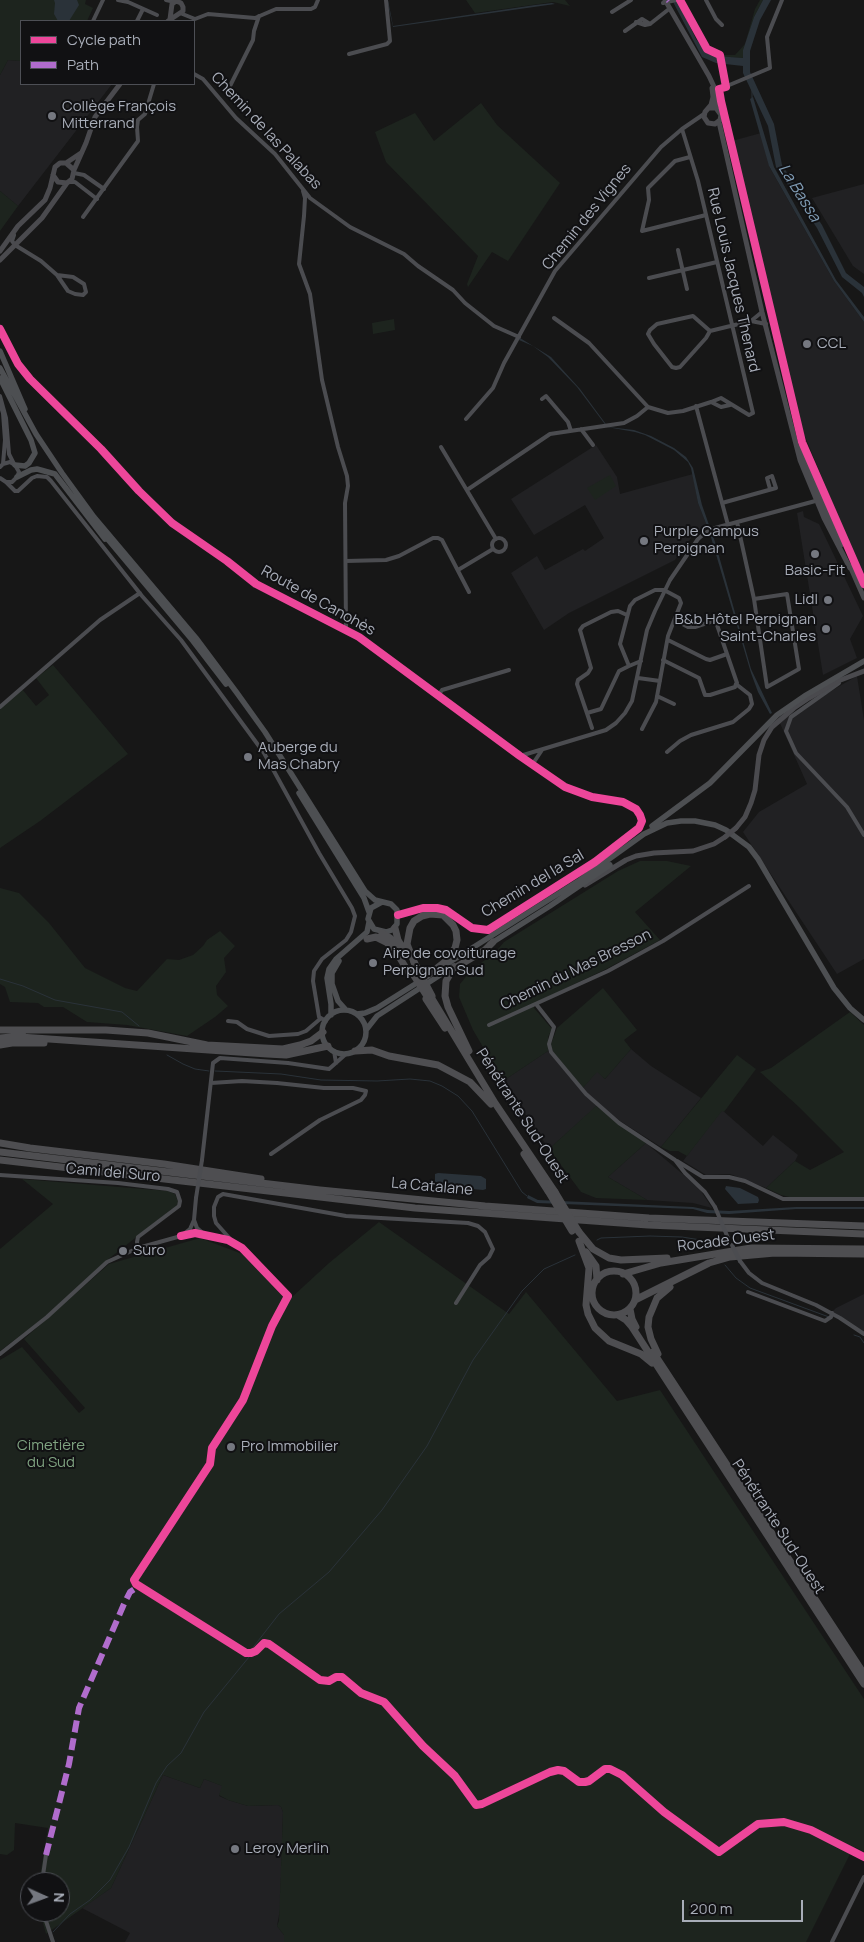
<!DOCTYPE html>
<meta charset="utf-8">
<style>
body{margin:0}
#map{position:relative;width:864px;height:1942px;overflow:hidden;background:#171717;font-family:Manrope,sans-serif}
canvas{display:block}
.legend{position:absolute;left:20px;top:20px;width:175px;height:65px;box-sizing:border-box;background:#111113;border:1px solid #4d4f55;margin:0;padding:6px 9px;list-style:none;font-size:15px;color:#a8adb8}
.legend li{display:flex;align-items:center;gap:10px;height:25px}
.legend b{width:25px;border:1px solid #4d4f55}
.north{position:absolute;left:20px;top:1872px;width:50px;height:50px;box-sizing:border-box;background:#111113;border:1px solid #4d4f55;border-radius:50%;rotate:92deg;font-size:14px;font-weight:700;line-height:20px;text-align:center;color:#a8adb8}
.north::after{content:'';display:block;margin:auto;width:18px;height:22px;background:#757880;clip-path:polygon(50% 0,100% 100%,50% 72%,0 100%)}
.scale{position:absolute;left:682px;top:1900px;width:121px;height:22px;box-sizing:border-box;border:2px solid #a8adb8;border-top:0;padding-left:6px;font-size:15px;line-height:18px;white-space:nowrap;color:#a8adb8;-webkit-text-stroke:4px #111113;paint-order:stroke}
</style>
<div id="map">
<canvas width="864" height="1942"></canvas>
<ul class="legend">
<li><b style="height:6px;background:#ed469a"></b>Cycle path</li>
<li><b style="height:6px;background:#b06ccc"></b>Path</li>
</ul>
<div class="north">N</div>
<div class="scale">200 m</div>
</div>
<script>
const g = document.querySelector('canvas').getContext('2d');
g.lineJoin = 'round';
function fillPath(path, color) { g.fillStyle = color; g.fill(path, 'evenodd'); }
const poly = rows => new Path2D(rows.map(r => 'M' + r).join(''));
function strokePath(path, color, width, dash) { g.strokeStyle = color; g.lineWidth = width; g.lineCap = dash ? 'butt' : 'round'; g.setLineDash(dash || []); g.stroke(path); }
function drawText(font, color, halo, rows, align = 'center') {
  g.font = font + ' Manrope,sans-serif'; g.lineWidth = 4; g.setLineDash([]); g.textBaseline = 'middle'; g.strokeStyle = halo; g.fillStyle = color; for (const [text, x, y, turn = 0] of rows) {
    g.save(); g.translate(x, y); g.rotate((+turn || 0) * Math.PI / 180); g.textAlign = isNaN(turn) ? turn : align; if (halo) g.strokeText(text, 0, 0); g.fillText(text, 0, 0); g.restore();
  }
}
fillPath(poly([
 [8,60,21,61,21,84,112,84,18,206,0,191,0,75],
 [761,133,770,168,834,281,864,322,864,579,804,434,784,360,740,176,732,141],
 [864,184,864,274,853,266,812,198],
 [596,445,617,477,620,494,693,474,698,503,707,526,694,534,675,560,569,613,544,630,511,573,537,556,545,570,583,549,585,551,604,538,585,505,534,535,511,499],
 [803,511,804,517,819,524,863,616,850,639,857,658,823,675,797,513],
 [857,676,864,720,864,959,837,974,743,832,759,812,807,784,779,721],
 [631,1049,651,1066,701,1098,661,1147,620,1121,599,1104,549,1149,503,1081,548,1051,581,1090,597,1071,605,1079],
 [722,1110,763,1146,773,1135,798,1155,795,1161,766,1188,730,1174,706,1175,683,1161],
 [646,1143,699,1188,712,1208,693,1203,647,1200,608,1177],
 [864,1294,864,1332,832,1312,836,1308],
 [163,1775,200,1788,204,1779,223,1786,219,1796,228,1800,248,1806,278,1805,281,1807,283,1812,280,1910,277,1926,284,1935,284,1942,125,1942,130,1933,82,1908,111,1888]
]), '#212123');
fillPath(poly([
 [0,0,86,0,85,4,93,8,87,21,21,21,21,61,8,60,0,75],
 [466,0,565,0,570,6,553,2,475,13],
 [760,0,763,0,754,17,743,50,743,58,722,57,723,55,735,55,745,44,755,9],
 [481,103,497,125,560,183,508,261,492,252,468,287,467,284,478,256,386,162,375,132,415,113,434,141],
 [0,191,18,206,0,231],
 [394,319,395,330,373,334,372,323],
 [610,475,616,486,595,500,587,488],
 [53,665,128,754,40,821,0,848,0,709,22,689,36,706,49,695,36,678],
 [640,861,667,861,691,866,635,912,660,940,606,969,535,1003,534,1008,552,1029,548,1037,548,1051,503,1081,473,1030,459,997,460,984,473,968,493,955,504,942,618,871],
 [0,888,19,893,49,923,85,968,125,988,137,991,167,959,179,960,193,955,203,946,207,940,220,931,235,946,224,958,226,972,216,986,217,995,228,1006,215,1017,187,1036,127,1025,87,1022,63,1007,44,1007,38,1003,10,1002,5,987,0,984],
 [603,988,637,1030,624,1040,631,1049,605,1079,597,1072,583,1088,553,1052,551,1044,557,1028],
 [850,1012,864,1025,864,1197,793,1198,781,1195,766,1188,795,1161,810,1170,844,1152,799,1107,760,1072,771,1068],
 [737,1055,756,1069,724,1112,722,1111,687,1156,678,1151,670,1151,661,1147],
 [596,1106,646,1143,608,1177,647,1200,596,1198,581,1192,549,1149],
 [22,1179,168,1191,175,1194,178,1201,177,1205,106,1261,46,1316,0,1351,0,1249,53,1204],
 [379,1222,509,1314,526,1292,617,1401,660,1390,864,1699,864,1852,855,1847,850,1854,806,1942,284,1942,284,1935,277,1926,279,1921,283,1812,281,1807,278,1805,248,1806,228,1800,219,1795,222,1786,204,1779,200,1788,163,1775,111,1888,46,1934,40,1912,60,1912,60,1882,39,1882,48,1828,15,1823,14,1850,7,1855,0,1854,0,1360,22,1347,79,1413,85,1408,24,1339,109,1264,200,1238,245,1255,292,1297,329,1263]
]), '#1d241e');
fillPath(poly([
 [54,0,77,0,79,5,69,21,58,21,54,14,55,3],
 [387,0,388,0,393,26,535,5,552,3,555,4,393,27],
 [672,0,677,0,696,39,707,53,716,56,743,58,743,50,754,17,763,0,771,0,760,20,750,51,750,72,774,124,782,165,822,225,846,273,864,287,864,297,862,293,842,277,817,228,776,167,768,126,743,73,743,66,716,63,702,57],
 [753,97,774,167,836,280,864,317,864,322,834,281,769,166,750,99],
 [520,338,551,357,580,389,608,427,634,430,651,436,674,448,686,457,693,468,702,505,715,542,751,669,772,713,770,714,758,692,751,673,710,534,698,503,691,468,688,462,674,450,645,435,635,432,607,427,577,387,548,357,533,346,519,340,513,351],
 [438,1173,481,1176,486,1179,486,1189,483,1190,436,1186,435,1184,435,1174],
 [726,1186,740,1188,758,1197,759,1200,758,1203,738,1204,725,1189],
 [528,1195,538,1200,693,1207,708,1210,729,1211,796,1207,864,1207,864,1209,796,1209,729,1214,707,1213,693,1209,537,1203,527,1198]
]), '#2a3239');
strokePath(poly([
 [752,98,752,87],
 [0,979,23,986,55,1000,122,1012,139,1026],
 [167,1055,183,1064,195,1069,209,1071],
 [215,1071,281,1074,321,1080,377,1081,410,1079,430,1081,442,1086,458,1096,472,1111,522,1192,527,1196],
 [709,1239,713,1248],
 [597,1240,601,1238,650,1236,682,1237,707,1241,711,1243],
 [725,1265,736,1278,750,1288,829,1317],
 [854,1335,860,1337,864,1343],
 [53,1932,70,1914,90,1900,110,1880,129,1847,156,1783,167,1766,181,1753,204,1712,249,1657,251,1650,279,1614,329,1572,382,1510,427,1446,473,1360,522,1291,544,1269,575,1255]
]), '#2a3239', 1);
strokePath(poly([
 [118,0,128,2,157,15],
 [166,0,175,2],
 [706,0,716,19,722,25],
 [663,3,676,0],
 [612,12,631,0],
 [180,13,195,19,208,14,255,18,276,9,311,9,315,7,318,0],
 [93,21,103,0],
 [137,21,143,9],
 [636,22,645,25,650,24],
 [625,31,642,19,650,24,669,9],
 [349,54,387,44,390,41,386,0],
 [194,74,203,79,236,118,275,154,310,198,350,227,404,254,418,266,453,290,465,303,494,326,519,337],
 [229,88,253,40,254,31,259,16],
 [715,91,770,68,767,37,782,0],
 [682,129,698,181,753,413,749,415,721,398,711,402,721,407,730,405],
 [690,157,675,161,648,188,649,200,642,231,706,215],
 [74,173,84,175,104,189],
 [70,182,75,182,97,199],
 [303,191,305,198,304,216,299,264,310,294,322,380,338,447,347,476,348,486,345,503,346,630],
 [83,217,138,141,137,127,138,120,145,114,154,84],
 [14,235,12,241,15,245,41,261,57,275,68,291,75,294,83,295,86,292,84,284,73,277,57,275],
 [678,250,687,289],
 [649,278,717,262],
 [554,318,589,343,648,407,668,413,683,411,711,402],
 [751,321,762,312],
 [0,329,18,364,30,379,101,449,139,491,172,523,227,561,256,584,359,637,520,756,565,787,592,797,623,802,636,809,640,815,642,821,639,828,595,862,488,930,472,928,446,910,437,908,423,908,398,915],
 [710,331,693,316,657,324,650,330,648,334,654,344,672,367,676,368,680,367,706,338,710,331,751,321,766,324],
 [0,396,6,418,9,454,14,464],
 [542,399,546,396,568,422,571,431],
 [0,404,3,413,5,440,3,464],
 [696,406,728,525],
 [466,419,493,388,504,363,555,271,661,147,682,129,704,114],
 [581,429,593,445],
 [441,447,496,539],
 [0,467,3,464,10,462,15,465,19,472,17,477,12,482,6,482,0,478],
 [6,482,15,491,18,491,32,478,37,476,47,477,51,481,142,596,181,640,264,753,319,853,352,908,355,916,351,932,346,940,322,959,314,971,313,981,319,1017,326,1021],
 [467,490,550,434,624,423,637,416,648,407],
 [722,503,776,488,772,476,767,478,770,489],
 [737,522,754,599,767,687,799,669,787,594,754,599],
 '492 545a7 7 0 1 1 14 0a7 7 0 1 1-14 0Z',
 [346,561,386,560,399,556,433,538,438,538,442,540,469,592],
 [458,570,493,549],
 [675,620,688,627,695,627,713,621,716,622,737,683,736,684],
 [668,640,706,659,710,660,727,654],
 [663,660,699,678,705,695,710,695,735,687,736,684],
 [641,661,629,666,620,644,630,606,635,600,655,590,664,590,679,598,681,603,668,636,656,702,642,729],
 [638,678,660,681],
 [839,683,791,717,786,731,796,753,847,807,864,835],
 [657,696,674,704],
 [441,697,440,693,442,690,509,670],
 [0,707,100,620,140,593],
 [587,713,601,709,619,671,629,666],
 [592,728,577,684,578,680,588,673,591,668,580,630,583,626,611,612,618,611,627,615],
 [667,752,680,741,691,735,733,722,749,709,752,704,750,695,736,684],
 [520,756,606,730,616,723,625,713,632,701,647,630,655,611,670,580,698,539,705,533,715,528,819,500],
 [532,765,542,750],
 [536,1004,554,1027,549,1044,551,1052,586,1094,619,1123,675,1160,685,1173,705,1192,715,1207],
 [228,1021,237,1022,247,1029,269,1036,298,1034,306,1031,320,1019],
 [489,1025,608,971,663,941,749,886],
 [334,1051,336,1063],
 [211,1083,242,1081,277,1083,324,1088,353,1088,366,1091,365,1095,361,1100,320,1120,271,1154],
 [202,1160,213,1063,220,1058,288,1063,329,1069,346,1054],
 [677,1161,703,1177,729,1177,745,1181,783,1199,864,1199],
 [0,1175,118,1183,168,1189,177,1192,180,1201,179,1206,138,1237,137,1242,138,1248],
 [194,1220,197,1228,204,1234],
 [181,1236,195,1233,228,1240,242,1248,288,1296,272,1326,243,1400,212,1448,210,1464,134,1580,136,1584,246,1653,251,1653,256,1651,264,1643,269,1644,320,1680,329,1681,336,1677,342,1677,361,1693,384,1702,423,1746,455,1776,476,1805,482,1804,550,1772,558,1770,564,1771,579,1782,585,1782,589,1781,605,1769,610,1769,622,1775,664,1812,719,1852,758,1824,784,1822,811,1830,864,1857],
 [232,1241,216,1223,214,1216,214,1207,218,1197,223,1194,346,1216,468,1223,478,1226,485,1232,493,1249,489,1257,480,1265,456,1303],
 [740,1261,749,1273,762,1283,816,1305,840,1318,864,1334],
 [748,1292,825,1321,831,1317,832,1313],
 [0,1354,47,1317,107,1262,138,1248,181,1236,190,1229,194,1220,196,1198],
 [42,1882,46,1855],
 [43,1912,53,1942],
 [832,1942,864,1877]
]), '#4b4c50', 4);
strokePath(poly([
 [665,0,709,76,716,91,716,108],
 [168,21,183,11,183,7,181,3,176,1,172,4,170,19],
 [710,108,716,108,721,115,720,120,715,124,708,123,704,117,705,112,711,105,713,97,712,88],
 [719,122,762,312,800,460,824,518,850,568],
 [66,163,81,153],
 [53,175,58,182,67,183],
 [0,251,18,226,45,200,50,188,55,167,60,163,66,163,74,170],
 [0,260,42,218,67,183,72,179,74,170,86,143,95,117,120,84],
 [799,447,841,545],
 [850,566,864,598],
 [736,828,745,817,751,803,755,790,759,755,764,740,772,727,794,708,809,698,838,681,864,671],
 [585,885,626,860,636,856,654,853,693,851,714,844,725,837]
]), '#4a4a4e', 5);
strokePath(poly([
 [0,351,25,409],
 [0,368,36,434,62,473,94,517,196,638,237,693,265,732,365,891,375,900,391,904,397,910,397,924,392,930,386,932,374,929,368,919,371,908,382,902],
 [0,378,31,440,35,453,29,463,25,466,15,465],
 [17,477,31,470,37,469,55,474,105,539],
 [105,536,193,641,226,684],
 [299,793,364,898,369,912],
 [652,826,710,783,777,715,806,695,864,661],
 [490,944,550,906,610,865],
 [339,961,332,973,332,984,338,1001,346,1010],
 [442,967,580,880,644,834,667,823,681,821,695,821,715,825,726,830,749,847,758,859,834,988,850,1008,864,1020],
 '322 1032a22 22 0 1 1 44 0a22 22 0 1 1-44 0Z',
 [357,1014,365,1013,377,1008,420,981],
 [331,1015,331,1004,327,978,329,969,336,959,367,932,369,922],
 [366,1030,377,1016,454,966]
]), '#4d4f52', 5.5);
strokePath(poly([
 [395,928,398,940,407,955],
 [382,933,390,938,398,948],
 [367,939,376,937,386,942,395,950,409,973],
 [414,962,407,944,410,928,414,921,422,916,430,914,443,915,453,925,456,931,457,940,455,948,446,961,427,976],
 [431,997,495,1103,555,1192],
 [426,999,445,1028],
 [0,1030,106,1030,148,1033,207,1045,283,1049,300,1045,311,1041,323,1032],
 [20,1037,267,1054,286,1055,328,1046],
 [0,1038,23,1036],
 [0,1045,12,1043,44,1043],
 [355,1051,372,1050,389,1056,438,1065,470,1082,491,1104],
 [469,1051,448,1007,445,996,446,981,453,969,485,950,493,942],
 [0,1143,30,1148,164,1164,261,1179],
 [0,1152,320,1190,485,1206,649,1218,864,1226],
 [524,1154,548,1191],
 [0,1160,415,1208,648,1225,864,1234],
 [579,1232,593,1249,609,1258,621,1260,667,1258],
 [579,1241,589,1268,586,1305,588,1314,595,1328,609,1341,641,1354,652,1363],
 [586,1252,596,1266,597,1280],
 '592 1293a22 22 0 1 1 44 0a22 22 0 1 1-44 0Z',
 [623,1274,661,1263,751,1248,864,1249],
 [635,1300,709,1263,730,1257,775,1253,864,1254],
 [630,1309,632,1319,636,1327],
 [618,1315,626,1320,632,1327,864,1684],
 [653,1352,864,1674],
 [658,1354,651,1339,648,1327,649,1317,657,1298,670,1287]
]), '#4e4e51', 7);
strokePath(poly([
 [196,1198,202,1160],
 [715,1207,728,1238],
 [732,1245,740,1261]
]), '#4b4c50', 4);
strokePath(poly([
 [725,837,736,828]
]), '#4a4a4e', 5);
strokePath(poly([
 [414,962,432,996],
 [411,971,428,998],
 [548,1191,572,1231],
 [555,1192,579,1232]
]), '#4e4e51', 7);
strokePath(poly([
 [668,0,669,1],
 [46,1855,69,1764,79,1708,124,1604,130,1592,139,1586]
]), '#b06ccc', 6, [12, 6]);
strokePath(poly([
 [680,0,707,49,720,55,726,87,719,89,721,101,802,442,864,584],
 [0,329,18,364,30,379,101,449,139,491,172,523,227,561,256,584,359,637,520,756,565,787,592,797,623,802,636,809,640,815,642,821,639,828,595,862,488,930,472,928,446,910,437,908,423,908,398,915],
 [181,1236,195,1233,228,1240,242,1248,288,1296,272,1326,243,1400,212,1448,210,1464,134,1580,136,1584,246,1653,251,1653,256,1651,264,1643,269,1644,320,1680,329,1681,336,1677,342,1677,361,1693,384,1702,423,1746,455,1776,476,1805,482,1804,550,1772,558,1770,564,1771,579,1782,585,1782,589,1781,605,1769,610,1769,622,1775,664,1812,719,1852,758,1824,784,1822,811,1830,864,1857]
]), '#ed469a', 8);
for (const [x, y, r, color] of [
 [52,116,5,"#757880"],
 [807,344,5,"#757880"],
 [644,541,5,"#757880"],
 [815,554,5,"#757880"],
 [828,600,5,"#757880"],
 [826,629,5,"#757880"],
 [248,757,5,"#757880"],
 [373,963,5,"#757880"],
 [123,1251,5,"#757880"],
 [231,1447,5,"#757880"],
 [235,1849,5,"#757880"]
]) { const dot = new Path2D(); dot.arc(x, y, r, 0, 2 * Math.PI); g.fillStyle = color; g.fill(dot); strokePath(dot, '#111113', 2); }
drawText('15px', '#a8adb8', '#111113', [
 ["Collège François",62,107],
 ["Mitterrand",62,124],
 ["CCL",817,344],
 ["Purple Campus",654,532],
 ["Perpignan",654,549],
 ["Basic-Fit",815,571,"center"],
 ["Lidl",818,600,"right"],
 ["B&b Hôtel Perpignan",816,620,"right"],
 ["Saint-Charles",816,637,"right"],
 ["Auberge du",258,748],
 ["Mas Chabry",258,765],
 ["Aire de covoiturage",383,954],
 ["Perpignan Sud",383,971],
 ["Suro",133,1251],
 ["Pro Immobilier",241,1447],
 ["Leroy Merlin",245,1849]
], 'left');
drawText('15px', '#a8adb8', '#111113', [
 ["Chemin de las Palabas",266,131,47],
 ["Chemin des Vignes",587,217,-51],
 ["Rue Louis Jacques Thenard",733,280,77],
 ["Route de Canohès",318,601,29],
 ["Chemin del la Sal",533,884,-31],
 ["Chemin du Mas Bresson",576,970,-26],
 ["Pénétrante Sud-Ouest",522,1116,57],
 ["Cami del Suro",113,1173,5],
 ["La Catalane",432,1187,5],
 ["Rocade Ouest",726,1241,-7],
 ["Pénétrante Sud-Ouest",778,1527,57]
]);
drawText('15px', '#7fa381', '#111113', [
 ["Cimetière",51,1446],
 ["du Sud",51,1463]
]);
drawText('italic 16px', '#7f9bb3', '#111113', [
 ["La Bassa",799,193,58]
]);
</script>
